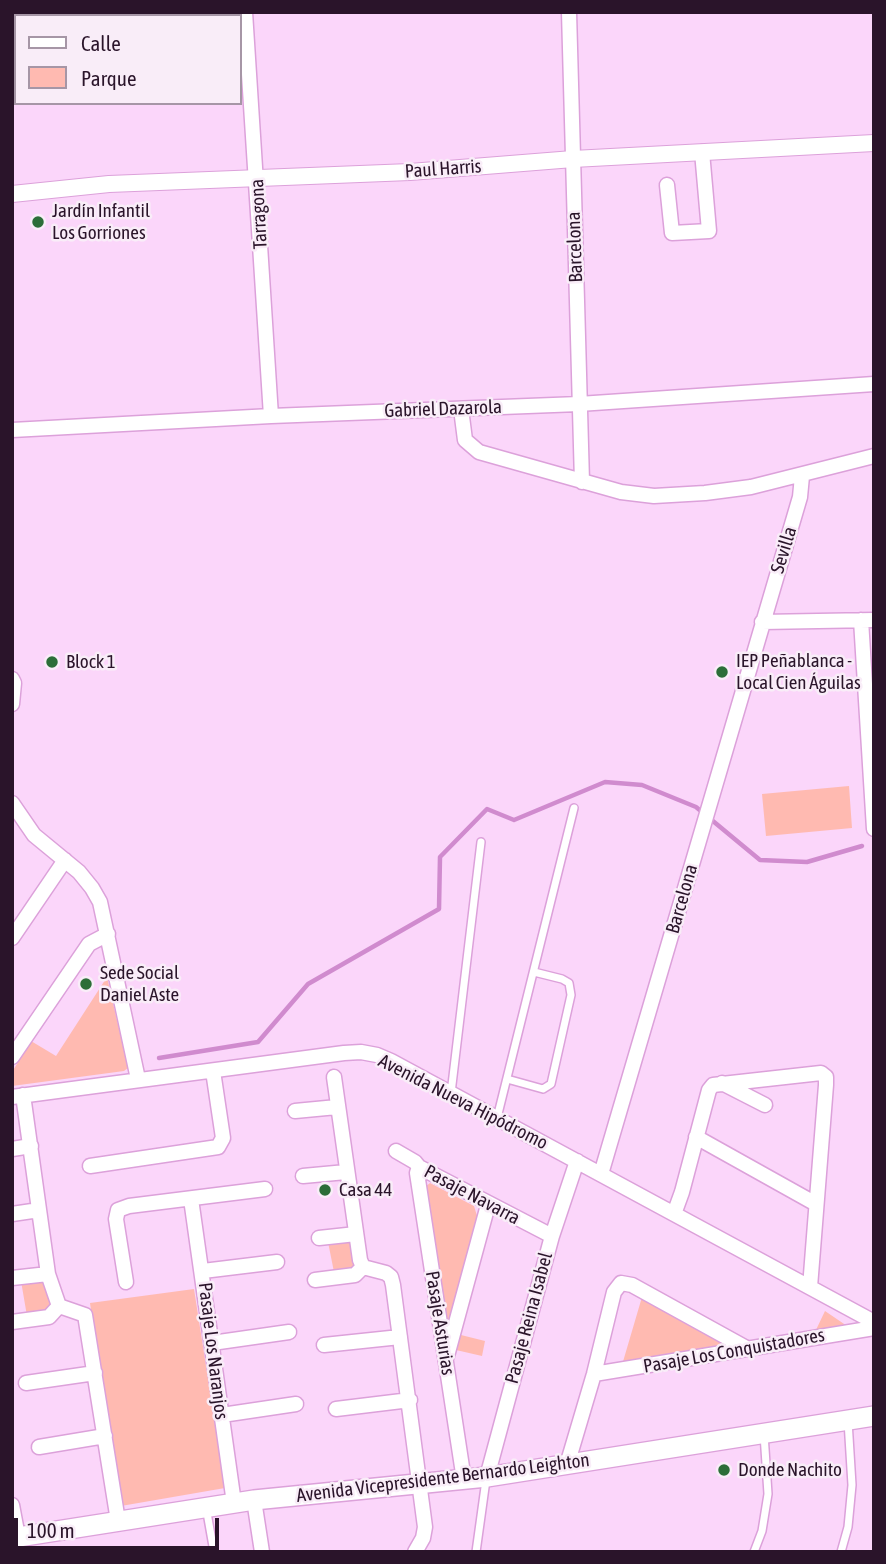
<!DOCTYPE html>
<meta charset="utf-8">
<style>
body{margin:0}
#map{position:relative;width:886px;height:1564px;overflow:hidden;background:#fbd6fa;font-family:"Asap Condensed",sans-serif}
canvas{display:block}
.frame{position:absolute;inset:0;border:14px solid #2a142a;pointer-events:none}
.legend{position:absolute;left:14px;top:14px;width:228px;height:91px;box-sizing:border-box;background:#f9edf8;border:2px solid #a696a6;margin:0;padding:9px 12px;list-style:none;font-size:21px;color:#2a142a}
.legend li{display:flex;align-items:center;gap:14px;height:35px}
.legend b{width:35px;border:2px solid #a696a6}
.scale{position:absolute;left:14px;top:1518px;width:205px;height:32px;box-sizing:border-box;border:4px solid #2a142a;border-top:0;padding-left:9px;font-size:21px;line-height:24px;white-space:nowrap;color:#2a142a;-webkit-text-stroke:5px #f9edf8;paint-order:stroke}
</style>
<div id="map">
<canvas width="886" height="1564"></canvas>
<div class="frame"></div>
<ul class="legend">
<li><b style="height:9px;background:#fff"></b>Calle</li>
<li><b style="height:19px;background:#ffbab1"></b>Parque</li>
</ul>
<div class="scale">100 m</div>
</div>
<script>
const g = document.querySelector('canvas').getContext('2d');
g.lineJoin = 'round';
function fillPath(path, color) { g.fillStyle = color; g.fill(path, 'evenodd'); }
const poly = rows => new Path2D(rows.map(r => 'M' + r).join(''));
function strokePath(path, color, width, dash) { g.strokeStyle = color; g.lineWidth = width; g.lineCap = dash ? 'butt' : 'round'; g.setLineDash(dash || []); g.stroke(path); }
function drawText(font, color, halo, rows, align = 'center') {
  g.font = font + ' "Asap Condensed",sans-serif'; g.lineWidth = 5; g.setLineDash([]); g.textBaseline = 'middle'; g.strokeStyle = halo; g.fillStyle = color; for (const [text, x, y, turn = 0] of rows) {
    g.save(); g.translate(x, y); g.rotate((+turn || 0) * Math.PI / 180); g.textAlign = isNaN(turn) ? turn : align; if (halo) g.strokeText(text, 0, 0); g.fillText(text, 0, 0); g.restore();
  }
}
fillPath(poly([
 [849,786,852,828,766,836,762,794],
 [107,977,128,1068,124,1071,12,1086,12,1072,31,1041,56,1056],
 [430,1183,474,1206,478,1219,448,1331,446,1331,425,1187],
 [350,1239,354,1270,334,1272,328,1242],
 [44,1280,51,1308,46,1314,27,1316,21,1281],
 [194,1289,225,1488,121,1506,90,1303],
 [642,1297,728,1345,622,1365],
 [825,1311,850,1328,815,1332],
 [461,1335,485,1341,482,1356,456,1350]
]), '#ffbab1');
strokePath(poly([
 [159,1058,258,1042,308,984,439,909,440,857,487,809,514,820,605,782,642,785,696,807,760,860,807,862,862,846]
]), '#d08bce', 4.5);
const service = poly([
 [507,1079,543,1089,551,1084,571,995,569,983,562,979,534,972],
 [451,1093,481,842],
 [497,1118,574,808],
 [206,1507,214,1552],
 [476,1552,486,1480],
 [754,1552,762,1531,768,1494,764,1434],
 [841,1552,848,1527,852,1485,848,1421]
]);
const minor = poly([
 [245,12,271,416],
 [569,12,582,482],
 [88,16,90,12],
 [667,185,672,233,709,231,702,152],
 [461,409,465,440,479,452,621,492,654,496,705,493,751,487,874,456],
 [12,430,271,416,579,404,874,384],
 [861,620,874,829],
 [762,622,874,620],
 [12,679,14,683,12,704],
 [12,803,34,835,79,872,92,888,100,902,138,1079],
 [12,938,65,860],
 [12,1057,89,944,108,934],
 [334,1077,360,1260,363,1267,386,1273,391,1277,393,1285,425,1527,423,1538,415,1552],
 [722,1083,765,1105],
 [23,1095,48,1274,59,1306,85,1315,118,1521],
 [12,1097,344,1053,361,1052,377,1055,391,1061,874,1322],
 [295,1111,337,1107],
 [696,1137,816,1204],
 [12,1149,31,1146],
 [396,1151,415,1162,419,1167,552,1236],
 [90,1166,218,1147,223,1138,213,1071],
 [419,1167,417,1173,464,1480],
 [601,1174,800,497,802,476],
 [303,1176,346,1172],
 [191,1199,234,1503],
 [12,1214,39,1210],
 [674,1214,682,1192,709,1090,713,1085,821,1073,826,1077,826,1085,810,1287],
 [319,1238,356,1234],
 [203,1271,277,1262],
 [12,1278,48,1274],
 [315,1280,355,1275,363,1267],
 [126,1282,116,1219,118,1210,129,1206,265,1189],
 [12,1322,49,1317,59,1306],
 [212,1343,289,1332],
 [324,1345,400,1337],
 [447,1356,488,1205],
 [594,1374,874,1328],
 [26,1383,95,1373],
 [336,1409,410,1400],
 [222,1415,296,1404],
 [39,1447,105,1436],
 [567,1465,594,1374,614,1292,621,1283,632,1285,748,1349],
 [487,1477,552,1236,577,1161],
 [254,1500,262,1552],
 [12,1505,18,1537]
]);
const tertiary = poly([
 [12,194,109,184,410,172,573,159,874,143]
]);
const secondary = poly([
 [12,1538,254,1500,487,1477,874,1416]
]);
strokePath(service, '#dca1da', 10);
strokePath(minor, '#dca1da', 17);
strokePath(tertiary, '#dca1da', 18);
strokePath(secondary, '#dca1da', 22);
strokePath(service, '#fff', 7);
strokePath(minor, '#fff', 14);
strokePath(tertiary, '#fff', 16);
strokePath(secondary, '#fff', 19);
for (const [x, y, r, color] of [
 [38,222,7,"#2c6e38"],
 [52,662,7,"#2c6e38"],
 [722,672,7,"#2c6e38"],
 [86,984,7,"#2c6e38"],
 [325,1190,7,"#2c6e38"],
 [724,1470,7,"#2c6e38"]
]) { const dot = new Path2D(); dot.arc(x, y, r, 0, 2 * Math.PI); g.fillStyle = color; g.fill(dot); strokePath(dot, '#f9edf8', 2.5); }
drawText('19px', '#2a142a', '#f9edf8', [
 ["Paul Harris",443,169,-4],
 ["Tarragona",259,214,-93],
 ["Barcelona",575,247,-92],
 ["Gabriel Dazarola",443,409,-2],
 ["Sevilla",784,550,-73],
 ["Barcelona",682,899,-74],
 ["Avenida Nueva Hipódromo",463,1102,27],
 ["Pasaje Navarra",472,1195,28],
 ["Pasaje Reina Isabel",529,1318,-75],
 ["Pasaje Asturias",440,1323,81],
 ["Pasaje Los Naranjos",213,1351,83],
 ["Pasaje Los Conquistadores",734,1351,-10],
 ["Avenida Vicepresidente Bernardo Leighton",443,1478,-7]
]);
drawText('19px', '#2a142a', '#f9edf8', [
 ["Jardín Infantil",52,211],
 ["Los Gorriones",52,233],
 ["IEP Peñablanca -",736,661],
 ["Local Cien Águilas",736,683],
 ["Block 1",66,662],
 ["Sede Social",100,973],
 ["Daniel Aste",100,995],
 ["Casa 44",339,1190],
 ["Donde Nachito",738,1470]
], 'left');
</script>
